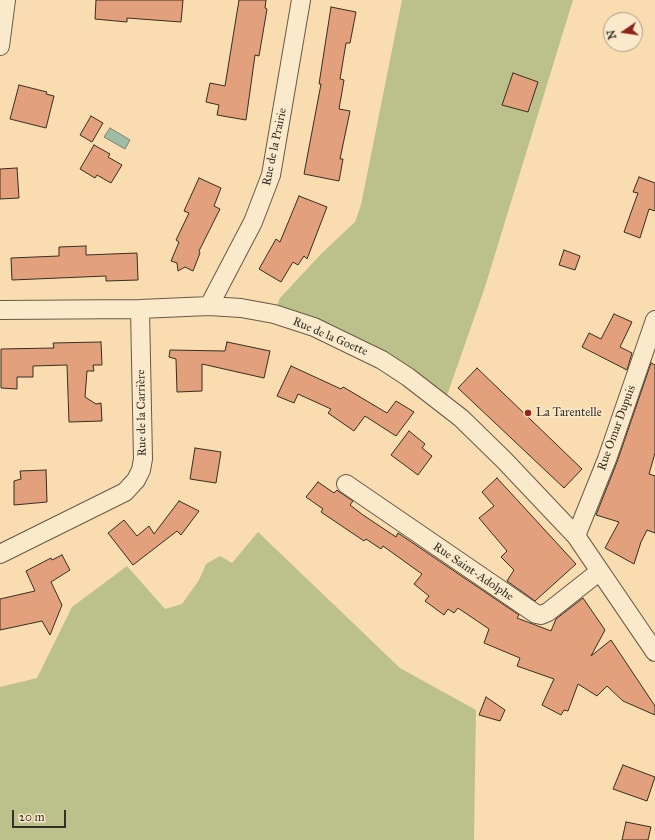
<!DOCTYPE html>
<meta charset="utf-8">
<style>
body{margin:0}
#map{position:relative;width:655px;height:840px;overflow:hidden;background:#f9ddb0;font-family:"IM FELL Great Primer",serif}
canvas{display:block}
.north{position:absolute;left:603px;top:12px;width:40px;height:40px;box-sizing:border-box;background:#fbe9cc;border:1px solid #ac9e89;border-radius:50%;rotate:257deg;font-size:11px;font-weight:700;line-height:16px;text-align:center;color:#352e24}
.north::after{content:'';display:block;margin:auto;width:14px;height:18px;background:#8f2418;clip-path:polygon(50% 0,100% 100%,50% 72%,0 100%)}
.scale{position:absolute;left:12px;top:810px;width:54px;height:18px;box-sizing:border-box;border:2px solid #352e24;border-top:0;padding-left:5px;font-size:12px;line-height:14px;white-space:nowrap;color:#352e24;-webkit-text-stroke:3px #fbe9cc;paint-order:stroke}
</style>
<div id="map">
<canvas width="655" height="840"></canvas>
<div class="north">N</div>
<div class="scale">20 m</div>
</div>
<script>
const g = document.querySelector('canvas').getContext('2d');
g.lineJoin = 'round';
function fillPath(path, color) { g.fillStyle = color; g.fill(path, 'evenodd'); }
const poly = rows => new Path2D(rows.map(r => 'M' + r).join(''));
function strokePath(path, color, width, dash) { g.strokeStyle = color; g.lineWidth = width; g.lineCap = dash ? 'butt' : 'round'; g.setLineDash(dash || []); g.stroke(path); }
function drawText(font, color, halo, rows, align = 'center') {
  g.font = font + ' "IM FELL Great Primer",serif'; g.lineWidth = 3; g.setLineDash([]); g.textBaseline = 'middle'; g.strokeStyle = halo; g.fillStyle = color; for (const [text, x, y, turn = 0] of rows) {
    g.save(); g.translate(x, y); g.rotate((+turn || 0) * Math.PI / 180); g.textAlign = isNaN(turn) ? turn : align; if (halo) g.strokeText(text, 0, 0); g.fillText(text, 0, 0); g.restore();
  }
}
fillPath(poly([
 [402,0,573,0,485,287,444,404,428,391,274,314,280,298,322,253,355,222,361,205],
 [258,532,400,668,476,710,474,840,0,840,0,687,37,678,72,607,127,566,165,609,182,604,199,580,206,564,220,556,232,563]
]), '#bcc18c');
const water = poly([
 [110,128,130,140,125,149,104,137,110,128]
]);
fillPath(water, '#9fbda6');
strokePath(water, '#758472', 1);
const building = poly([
 [96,0,183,0,181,22,127,18,127,22,95,19,96,0],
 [239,0,266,0,265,8,267,9,259,56,255,55,246,120,217,115,219,105,206,102,210,83,225,86,239,0],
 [331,7,356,12,350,43,346,43,340,79,344,80,339,109,350,111,340,159,343,159,339,181,304,174,321,84,319,84,331,7],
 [513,73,538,82,528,112,502,105,513,73],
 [19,85,47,92,46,94,54,96,46,128,10,119,19,85],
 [91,116,103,123,92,142,80,135,91,116],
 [94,145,110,154,108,157,122,165,111,183,97,175,95,178,80,169,94,145],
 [17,168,19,198,0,199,0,169,17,168],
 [639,177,655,183,655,211,649,209,640,238,624,232,638,193,633,192,639,177],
 [199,178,221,188,214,206,220,209,199,251,200,253,193,271,185,267,178,271,177,263,171,261,179,242,176,240,189,213,184,211,199,178],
 [299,196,327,207,307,259,304,256,298,265,293,262,281,282,259,269,276,239,280,242,299,196],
 [86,246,86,255,137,253,138,280,106,281,106,276,12,280,11,258,59,256,59,247,86,246],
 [564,250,580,256,575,270,559,265,564,250],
 [614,314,632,322,620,347,632,353,627,370,582,347,589,333,601,339,614,314],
 [101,342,102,365,93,365,94,371,87,371,85,397,96,404,101,403,102,421,69,422,67,365,33,366,33,377,17,377,17,389,1,388,1,349,54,348,53,343,101,342],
 [227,342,270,351,264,378,202,364,202,391,177,392,176,359,169,357,170,350,225,351,227,342],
 [651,363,655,365,655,453,649,474,655,476,655,533,647,530,641,542,634,564,605,548,619,522,596,515,617,462,651,363],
 [291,366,341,389,343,387,345,388,387,413,396,401,414,412,396,436,365,416,354,431,328,413,331,409,298,394,294,403,277,396,291,366],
 [477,368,582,469,564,488,458,388,477,368],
 [409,431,425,444,422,448,432,456,418,475,391,455,409,431],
 [195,448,221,452,216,483,190,479,195,448],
 [46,470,47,502,14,505,14,481,21,479,20,471,46,470],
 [497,478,576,564,535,601,507,581,514,570,501,557,507,551,479,518,494,506,482,492,497,478],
 [318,482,334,493,337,490,338,491,353,501,350,505,363,515,396,537,398,533,519,615,517,618,551,631,556,619,583,598,605,630,591,656,611,640,655,706,655,715,623,701,607,686,597,696,578,684,568,711,564,710,561,715,542,705,554,679,517,666,520,658,484,643,489,629,458,608,454,613,448,609,444,615,425,601,429,596,414,584,422,574,383,546,381,549,366,539,364,541,321,512,323,509,306,497,318,482],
 [179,501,199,511,181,535,177,531,133,565,108,533,124,520,137,536,149,526,154,534,179,501],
 [62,555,70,570,51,582,62,605,50,635,42,621,0,630,0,599,35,591,26,571,51,558,52,560,62,555],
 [486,697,505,710,500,721,479,715,486,697],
 [623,765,655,777,647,801,613,789,623,765],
 [626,822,651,827,648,840,622,840,626,822]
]);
fillPath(building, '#e3a07d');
strokePath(building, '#352e24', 1);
const street = poly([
 [0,46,6,0],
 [209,306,253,222,271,175,301,0],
 [0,310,140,309,209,306,241,308,274,314,314,327,382,360,408,377,461,418,504,460,576,536,655,652],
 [346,484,536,614,541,615,548,612,600,571],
 [576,536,607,459,655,320],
 [0,554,125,492,136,480,141,470,143,459,140,309]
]);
strokePath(street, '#665a47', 20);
strokePath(street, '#fbe9cc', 18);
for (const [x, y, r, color] of [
 [528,413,4,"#8f2418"]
]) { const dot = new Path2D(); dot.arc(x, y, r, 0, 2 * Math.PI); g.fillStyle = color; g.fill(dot); strokePath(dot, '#fbe9cc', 1.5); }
drawText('12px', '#352e24', '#fbe9cc', [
 ["Rue de la Prairie",275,147,-78],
 ["Rue de la Goette",330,337,23],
 ["Rue de la Carrière",142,413,-91],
 ["Rue Omar Dupuis",617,428,-70],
 ["Rue Saint-Adolphe",473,572,34]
]);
drawText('12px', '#352e24', '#fbe9cc', [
 ["La Tarentelle",536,413]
], 'left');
</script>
